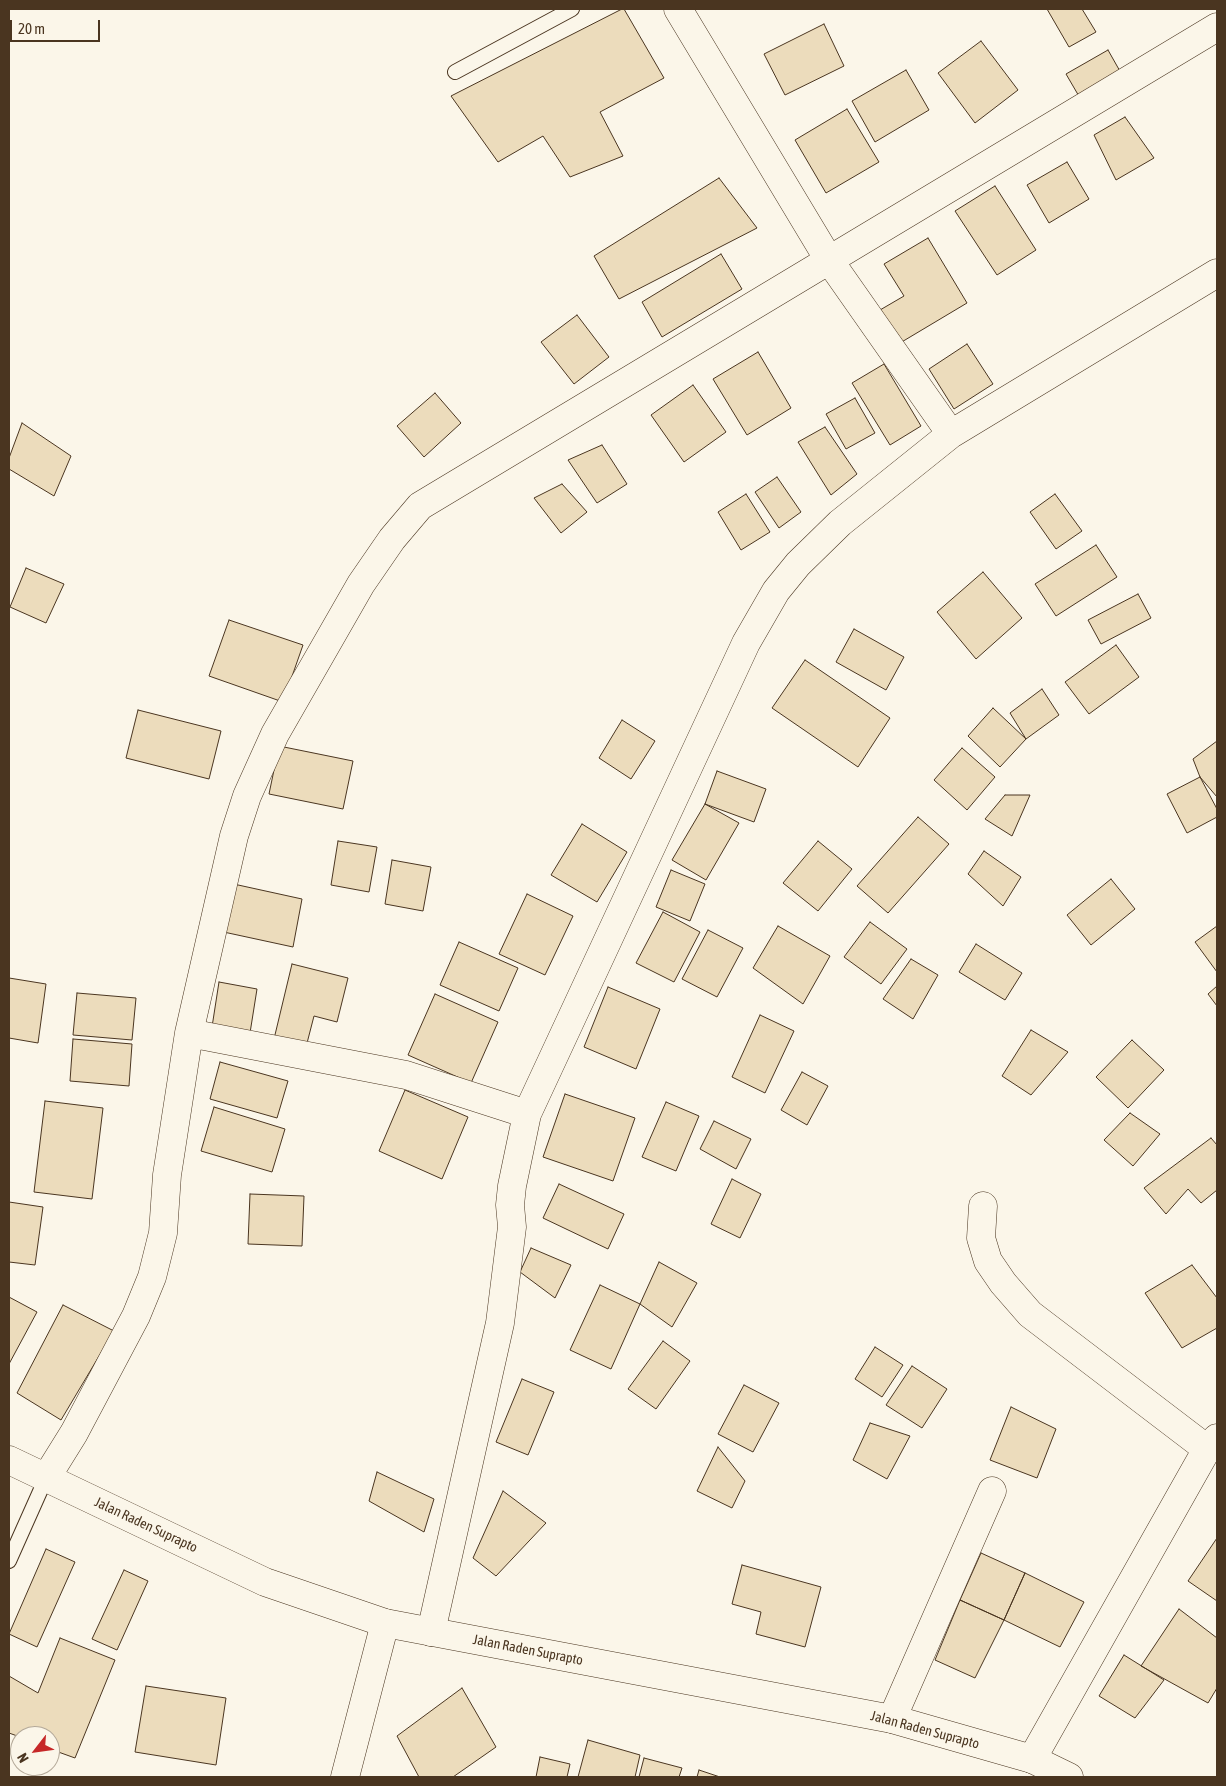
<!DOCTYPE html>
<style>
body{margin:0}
#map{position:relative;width:1226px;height:1786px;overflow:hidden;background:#fbf6e9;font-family:"Asap Condensed",sans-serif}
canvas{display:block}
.frame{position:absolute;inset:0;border:10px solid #4a3520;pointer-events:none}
.north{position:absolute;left:10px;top:1726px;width:50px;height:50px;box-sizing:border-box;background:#fbf6e9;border:1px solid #b4a999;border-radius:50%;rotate:240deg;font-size:14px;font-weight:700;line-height:20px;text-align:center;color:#4a3520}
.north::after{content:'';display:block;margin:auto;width:18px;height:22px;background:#c62828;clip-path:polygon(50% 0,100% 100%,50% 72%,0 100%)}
.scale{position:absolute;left:10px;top:20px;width:90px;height:22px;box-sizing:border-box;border:2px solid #4a3520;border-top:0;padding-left:6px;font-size:15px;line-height:18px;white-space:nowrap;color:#4a3520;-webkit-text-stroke:4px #fbf6e9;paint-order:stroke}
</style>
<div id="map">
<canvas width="1226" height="1786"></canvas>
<div class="frame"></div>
<div class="north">N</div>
<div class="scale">20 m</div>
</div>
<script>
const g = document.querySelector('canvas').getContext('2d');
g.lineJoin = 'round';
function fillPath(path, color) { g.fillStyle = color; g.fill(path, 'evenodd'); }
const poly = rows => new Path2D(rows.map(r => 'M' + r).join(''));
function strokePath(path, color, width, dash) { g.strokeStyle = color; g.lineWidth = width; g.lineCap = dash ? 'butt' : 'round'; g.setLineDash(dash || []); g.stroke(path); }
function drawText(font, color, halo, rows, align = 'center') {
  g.font = font + ' "Asap Condensed",sans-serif'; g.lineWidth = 4; g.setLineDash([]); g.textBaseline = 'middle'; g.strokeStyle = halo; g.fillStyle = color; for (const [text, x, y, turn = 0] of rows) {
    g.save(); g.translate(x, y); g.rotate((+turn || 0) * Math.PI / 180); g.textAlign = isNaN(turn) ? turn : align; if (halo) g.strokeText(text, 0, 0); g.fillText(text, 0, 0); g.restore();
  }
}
const building = poly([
 [622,9,624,9,664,78,600,112,623,156,570,177,543,136,498,162,451,96,622,9],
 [1047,9,1082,9,1096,32,1069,47,1047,9],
 [824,24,844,66,785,95,764,54,824,24],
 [981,41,1018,90,975,123,938,73,981,41],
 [1108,50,1121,73,1080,98,1066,74,1108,50],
 [906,70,929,110,875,142,852,101,906,70],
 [847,109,879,162,826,193,795,140,847,109],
 [1125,117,1154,158,1116,180,1094,135,1125,117],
 [1067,162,1089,199,1049,223,1027,185,1067,162],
 [719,178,757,228,619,299,594,256,719,178],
 [995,186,1036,250,997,275,955,211,995,186],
 [928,238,967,303,900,343,880,310,904,296,884,264,928,238],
 [721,254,742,289,662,337,642,302,721,254],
 [577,315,609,357,574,384,541,342,577,315],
 [967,344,993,384,954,409,929,369,967,344],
 [758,352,791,408,747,435,713,379,758,352],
 [884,364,921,426,890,445,852,383,884,364],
 [693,385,726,432,684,462,651,415,693,385],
 [435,393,461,423,424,457,397,426,435,393],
 [855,398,875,433,846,449,826,414,855,398],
 [22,423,71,456,54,496,9,469,9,458,22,423],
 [825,427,857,474,831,495,798,442,825,427],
 [602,445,627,484,597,503,568,460,602,445],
 [777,477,801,512,779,528,755,492,777,477],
 [562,484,587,512,561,533,534,498,562,484],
 [746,494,770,532,741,550,718,512,746,494],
 [1055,494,1082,531,1056,549,1030,512,1055,494],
 [1096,545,1117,577,1056,616,1035,584,1096,545],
 [26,568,64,584,46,623,10,607,26,568],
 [983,572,1022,618,976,659,937,612,983,572],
 [1138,594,1151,618,1101,644,1088,620,1138,594],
 [229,620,303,645,283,702,209,676,229,620],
 [854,629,904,657,886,690,836,662,854,629],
 [1116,645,1139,677,1089,714,1065,682,1116,645],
 [805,660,890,718,858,767,772,708,805,660],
 [1042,689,1059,715,1026,739,1010,713,1042,689],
 [993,708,1026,739,1000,767,968,736,993,708],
 [138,710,221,731,209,779,126,758,138,710],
 [622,720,655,741,631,779,599,758,622,720],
 [1217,741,1217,797,1200,777,1193,759,1217,741],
 [279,746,353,761,343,809,269,794,279,746],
 [962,748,995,777,967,810,934,780,962,748],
 [717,771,766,789,754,822,705,804,717,771],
 [1200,777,1217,809,1217,817,1187,833,1167,794,1200,777],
 [1005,795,1030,795,1012,836,985,819,1005,795],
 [705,804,739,823,706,880,672,860,705,804],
 [918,817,949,844,888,913,857,886,918,817],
 [582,824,627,852,597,902,551,875,582,824],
 [338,841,377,847,369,892,331,885,338,841],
 [818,841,852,869,818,911,783,883,818,841],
 [984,851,1021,877,1003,906,968,874,984,851],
 [392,860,431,867,423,911,385,904,392,860],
 [671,870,705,884,690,921,656,907,671,870],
 [1111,879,1135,909,1091,945,1067,915,1111,879],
 [229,883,302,899,293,947,219,931,229,883],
 [527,894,573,916,545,975,499,954,527,894],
 [663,912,700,932,674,982,636,963,663,912],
 [870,922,907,949,881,984,844,957,870,922],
 [778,926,830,956,803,1004,753,968,778,926],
 [1217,926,1217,972,1195,942,1217,926],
 [708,930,743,948,717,997,682,979,708,930],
 [459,942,518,968,499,1011,440,985,459,942],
 [976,944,1022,973,1005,1000,959,972,976,944],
 [911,959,938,975,913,1019,883,999,911,959],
 [292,964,348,978,337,1022,314,1016,306,1047,274,1039,292,964],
 [9,978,46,984,38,1043,9,1038,9,978],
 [219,982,257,989,250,1033,212,1027,219,982],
 [1217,986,1217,1006,1208,994,1217,986],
 [608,987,660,1009,636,1069,584,1047,608,987],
 [77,993,136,998,132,1040,73,1035,77,993],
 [435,994,498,1022,471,1083,408,1055,435,994],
 [760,1015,794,1031,765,1093,732,1077,760,1015],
 [1031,1030,1068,1052,1031,1095,1002,1076,1031,1030],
 [73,1039,132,1044,129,1086,70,1081,73,1039],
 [1132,1040,1164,1070,1128,1108,1096,1077,1132,1040],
 [220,1062,288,1081,277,1118,210,1099,220,1062],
 [802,1072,828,1086,807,1125,781,1110,802,1072],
 [405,1090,468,1117,442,1179,379,1151,405,1090],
 [565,1094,635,1118,613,1181,543,1157,565,1094],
 [45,1101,103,1108,92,1199,34,1192,45,1101],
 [666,1102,699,1116,676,1171,642,1157,666,1102],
 [214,1107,285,1129,272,1172,201,1151,214,1107],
 [1130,1113,1160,1134,1133,1166,1104,1140,1130,1113],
 [714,1121,751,1139,736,1169,700,1149,714,1121],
 [1211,1138,1217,1145,1217,1190,1201,1203,1188,1189,1166,1214,1144,1188,1211,1138],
 [732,1179,761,1194,740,1238,711,1224,732,1179],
 [559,1184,624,1214,608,1249,543,1218,559,1184],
 [250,1194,304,1196,302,1246,248,1244,250,1194],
 [9,1202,43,1207,35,1265,9,1262,9,1202],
 [531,1248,571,1265,555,1298,520,1272,531,1248],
 [659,1262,697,1283,672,1327,640,1304,659,1262],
 [1192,1265,1217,1298,1217,1328,1182,1348,1145,1293,1192,1265],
 [600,1285,640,1304,611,1369,570,1350,600,1285],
 [9,1297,37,1312,9,1364,9,1297],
 [63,1305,114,1331,61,1420,17,1393,63,1305],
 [663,1341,690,1361,656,1409,628,1389,663,1341],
 [875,1347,903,1365,882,1397,855,1379,875,1347],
 [912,1366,947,1389,922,1428,886,1405,912,1366],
 [522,1379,554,1392,528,1455,496,1442,522,1379],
 [744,1385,779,1403,753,1452,718,1434,744,1385],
 [1011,1407,1056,1429,1037,1478,990,1460,1011,1407],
 [870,1423,910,1436,887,1479,853,1460,870,1423],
 [718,1447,745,1481,732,1508,697,1491,718,1447],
 [377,1472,434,1499,424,1532,369,1501,377,1472],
 [503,1491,546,1523,496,1576,473,1558,503,1491],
 [1217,1538,1217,1601,1188,1581,1217,1538],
 [46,1549,75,1562,37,1647,9,1634,46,1549],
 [981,1553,1025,1573,1004,1620,960,1600,981,1553],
 [742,1565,821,1587,805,1647,756,1634,761,1612,732,1604,742,1565],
 [124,1570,148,1581,117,1650,92,1639,124,1570],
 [1025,1573,1084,1602,1060,1647,1004,1620,1025,1573],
 [960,1600,1004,1620,975,1678,935,1660,960,1600],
 [1179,1609,1217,1638,1217,1688,1208,1703,1141,1666,1179,1609],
 [60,1638,115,1660,75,1758,50,1749,50,1736,20,1737,9,1733,9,1676,38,1693,60,1638],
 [1124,1655,1164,1680,1135,1718,1099,1696,1124,1655],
 [146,1686,226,1698,216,1765,135,1752,146,1686],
 [462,1688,496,1747,453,1777,419,1777,397,1736,462,1688],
 [588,1740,640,1755,635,1777,578,1777,588,1740],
 [540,1757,570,1764,567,1777,536,1777,540,1757],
 [644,1758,682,1768,679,1777,639,1777,644,1758],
 [699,1770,720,1777,697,1777,699,1770]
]);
fillPath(building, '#ecdcbc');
strokePath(building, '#4a3520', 1);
const service = poly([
 [455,72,572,9],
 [9,1561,46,1478]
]);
const minor = poly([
 [678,9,829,260,951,434],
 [527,1114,406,1075,189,1033,234,836,247,796,275,734,361,584,392,539,420,506,1217,27],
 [983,1206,981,1238,988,1261,1003,1283,1030,1314,1207,1449],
 [46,1478,74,1433,136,1316,152,1277,163,1233,167,1175,189,1033],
 [431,1632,500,1323,512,1227,510,1205,512,1186,527,1114,746,643,776,591,798,564,840,523,951,434,1217,273],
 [892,1719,992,1491],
 [1032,1759,1194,1472,1207,1449,1217,1438],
 [345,1777,385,1623]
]);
const trunk = poly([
 [9,1460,265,1582,385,1623,892,1719,1032,1759,1069,1777]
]);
strokePath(service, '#4a3520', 16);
strokePath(minor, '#4a3520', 29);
strokePath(trunk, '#4a3520', 29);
strokePath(service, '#fbf6e9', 14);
strokePath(minor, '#fbf6e9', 28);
strokePath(trunk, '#fbf6e9', 28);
drawText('14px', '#4a3520', '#fbf6e9', [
 ["Jalan Raden Suprapto",146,1525,25],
 ["Jalan Raden Suprapto",528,1650,11],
 ["Jalan Raden Suprapto",925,1730,15]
]);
</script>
